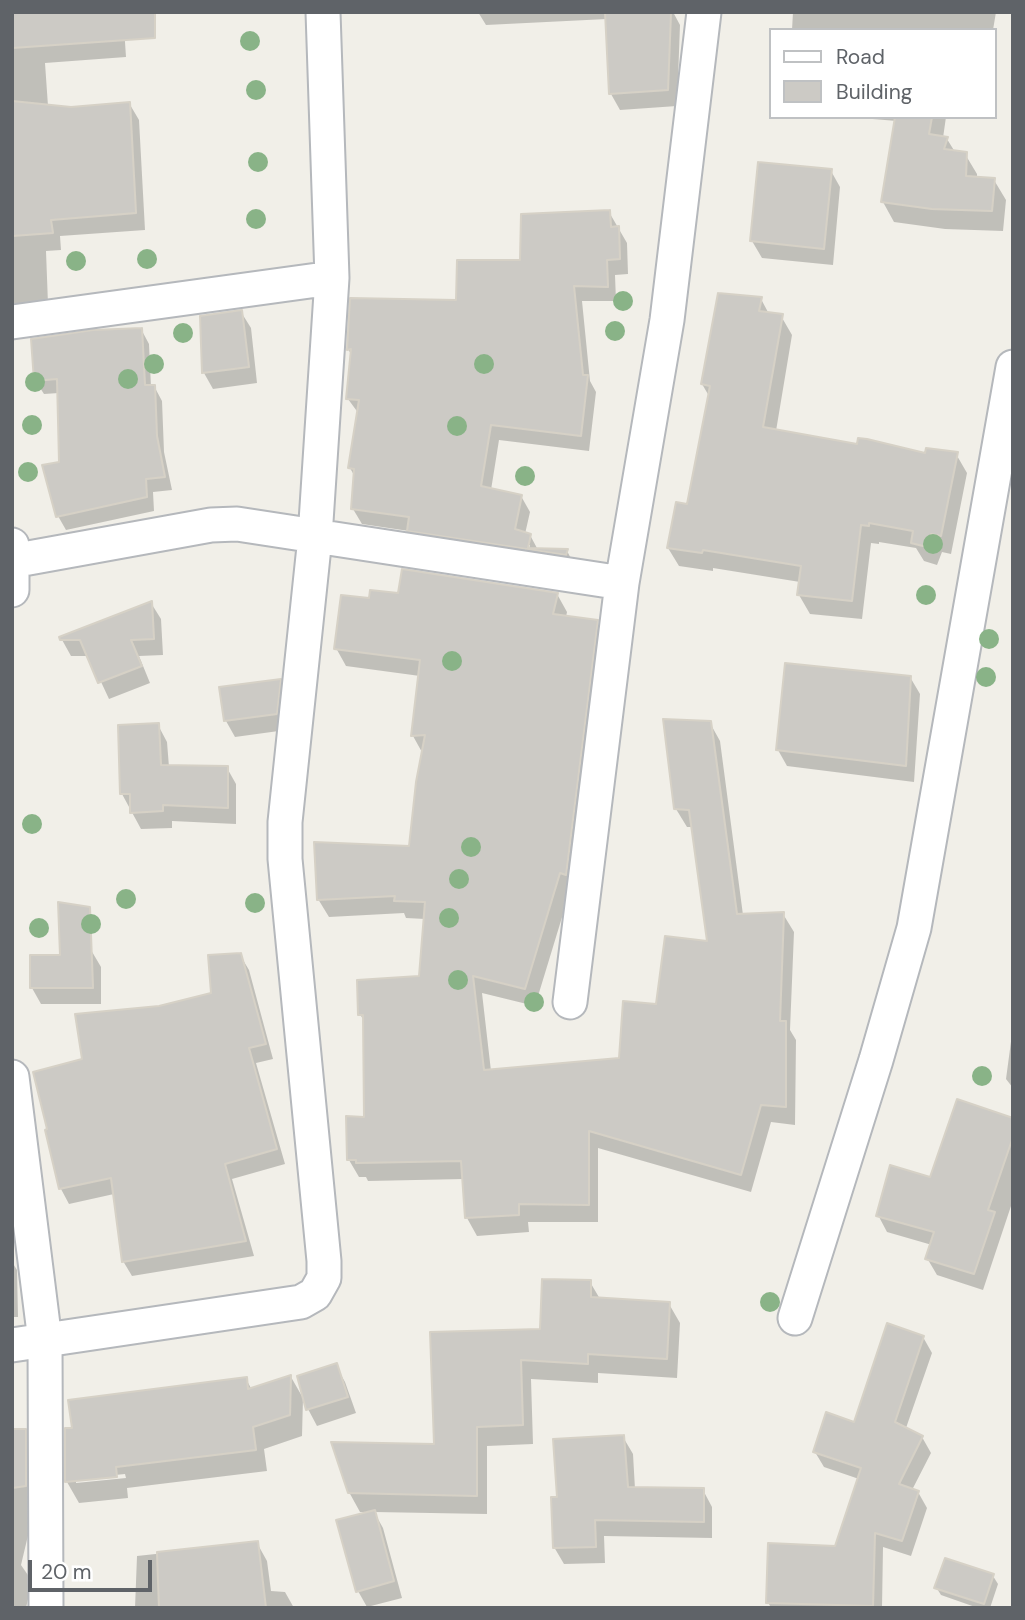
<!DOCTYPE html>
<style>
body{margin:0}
#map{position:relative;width:1025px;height:1620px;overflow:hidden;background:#f1efe8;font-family:"DM Sans",sans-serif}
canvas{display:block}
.frame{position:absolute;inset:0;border:14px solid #5f6368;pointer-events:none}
.legend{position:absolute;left:769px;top:28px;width:228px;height:91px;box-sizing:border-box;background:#fff;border:2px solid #bfc1c3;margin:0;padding:9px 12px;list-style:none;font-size:21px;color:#5f6368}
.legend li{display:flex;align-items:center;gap:14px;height:35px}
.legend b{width:35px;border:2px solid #bfc1c3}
.scale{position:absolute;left:28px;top:1560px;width:124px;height:32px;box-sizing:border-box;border:4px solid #5f6368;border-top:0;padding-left:9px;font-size:21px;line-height:24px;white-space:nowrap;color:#5f6368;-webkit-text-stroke:5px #fff;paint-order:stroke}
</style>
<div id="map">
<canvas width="1025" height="1620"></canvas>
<div class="frame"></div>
<ul class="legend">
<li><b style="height:9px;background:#fff"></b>Road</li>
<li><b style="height:19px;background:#cccac5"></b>Building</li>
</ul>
<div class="scale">20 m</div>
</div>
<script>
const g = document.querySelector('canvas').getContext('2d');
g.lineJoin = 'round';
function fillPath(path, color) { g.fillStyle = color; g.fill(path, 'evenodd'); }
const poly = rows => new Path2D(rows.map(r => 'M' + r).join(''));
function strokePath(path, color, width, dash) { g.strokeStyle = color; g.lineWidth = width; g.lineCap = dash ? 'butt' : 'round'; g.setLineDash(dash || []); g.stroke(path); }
fillPath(poly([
 [12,12,123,12,126,57,45,63,48,106,71,109,129,103,139,120,145,230,60,236,61,250,46,251,48,304,12,303],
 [478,12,673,12,680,25,677,106,620,110,611,94,607,19,486,25],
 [793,12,996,12,993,30,792,30],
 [848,117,946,117,943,138,947,139,955,152,965,154,977,174,977,179,994,180,1006,200,1003,231,945,229,894,222,883,202,897,121],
 [831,171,840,187,833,265,762,258,752,241],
 [609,212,627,243,628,274,615,275,616,301,582,301,590,381,596,392,589,451,499,440,491,490,521,496,530,512,525,534,530,535,538,550,567,551,575,566,418,546,409,531,362,524,353,509,355,477,350,468,359,414,348,399,352,356,348,349,457,302],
 [526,545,530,545,527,557,524,556],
 [761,299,769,314,781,316,792,335,776,431,926,455,956,454,967,473,951,554,942,552,937,565,924,561,916,548,879,542,879,544,871,543,862,619,810,614,799,595,800,582,713,568,713,571,679,566,668,548,689,506,709,396,702,384],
 [241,312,251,328,257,383,213,389,204,373],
 [141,329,149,344,151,387,154,386,162,401,164,452,172,490,153,492,154,511,66,530,58,516,61,464,59,393,44,394,35,380],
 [557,594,567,612,566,617,597,622,607,640,570,891,535,1006,482,993,491,1071,621,1060,658,1005,709,943,694,827,687,827,676,809,710,723,720,741,743,915,783,914,794,932,790,1030,796,1040,795,1125,771,1122,751,1192,598,1148,598,1222,528,1222,529,1232,477,1236,467,1218,464,1179,368,1181,366,1177,359,1177,349,1160,366,1118,365,1023,360,1014,420,978,425,919,406,918,404,913,329,917,318,899,411,848,423,754,413,736,420,676,346,666,336,648,370,600,400,595],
 [151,603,161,619,163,655,139,656,150,683,109,699,89,656,71,656,61,638],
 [910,677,920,694,914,782,787,766,778,750],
 [280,681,289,697,286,730,235,737,226,721,221,689],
 [158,725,167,742,169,767,227,768,236,784,236,824,172,821,172,828,141,829,122,794],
 [91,950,101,967,101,1004,41,1004,32,988],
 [240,955,249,970,273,1059,256,1063,285,1164,232,1179,254,1256,132,1276,123,1261,114,1194,69,1204,61,1189,84,1061,159,1008,212,994],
 [1012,1034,1013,1034,1013,1088,1006,1079],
 [1013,1120,1013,1200,983,1290,937,1275,927,1258,932,1245,887,1232,878,1215],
 [12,1262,17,1270,18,1317,12,1317],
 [590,1282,600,1299,669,1304,680,1323,677,1378,598,1373,598,1383,531,1379,533,1444,487,1446,487,1514,374,1512,383,1528,402,1598,367,1607,358,1591,369,1512,360,1512,349,1492,435,1446,541,1331],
 [923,1337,932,1353,906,1428,922,1437,931,1453,912,1490,918,1492,927,1508,911,1556,883,1547,882,1608,771,1608,768,1602,836,1547,859,1479,824,1467,815,1452,855,1424],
 [336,1366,345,1382,356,1413,317,1426,308,1409],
 [291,1377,303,1398,302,1436,264,1449,267,1471,127,1488,128,1498,79,1503,67,1482,246,1379,252,1390],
 [125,1474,126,1478,76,1483,76,1479],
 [12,1431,25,1431,34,1447,35,1506,21,1565,32,1581,26,1608,12,1608],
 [623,1437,633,1454,635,1489,703,1490,712,1507,712,1538,604,1536,605,1563,564,1564,554,1547,558,1499],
 [257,1543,267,1561,271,1591,285,1592,294,1608,135,1608,137,1556],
 [993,1576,998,1584,990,1608,978,1608,941,1595,936,1587]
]), '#0003');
const building = poly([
 [12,12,155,12,155,38,12,48,12,12],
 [605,12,671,12,668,90,609,94,605,12],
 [12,101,71,107,130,102,136,213,51,220,53,233,12,236,12,101],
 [895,117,932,117,929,134,948,137,944,149,967,152,966,176,995,178,992,211,932,209,881,202,895,117],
 [758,162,832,169,824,249,750,241,758,162],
 [610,210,611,227,619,226,620,259,607,260,608,287,574,286,583,375,588,375,581,436,491,425,481,486,522,495,515,529,531,534,528,548,568,549,566,555,407,531,409,517,351,509,354,469,348,468,359,400,346,399,351,349,347,350,350,298,456,300,457,260,520,260,521,214,610,210],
 [718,293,762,297,759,311,783,314,763,427,857,444,858,438,867,439,925,453,926,448,958,452,941,536,931,534,927,547,911,543,913,531,869,523,869,526,861,525,852,601,797,595,801,566,703,550,702,553,667,548,676,502,687,504,710,386,701,384,718,293],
 [242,310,249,367,202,373,200,316,242,310],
 [142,328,145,385,155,385,157,436,165,477,146,479,147,497,56,517,42,465,59,462,57,379,34,381,31,339,93,330,142,328],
 [402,569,558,593,553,614,598,620,566,875,560,873,525,989,473,976,484,1070,619,1058,623,1001,656,1004,665,936,707,941,689,810,674,809,663,719,711,721,737,914,784,912,780,1021,786,1021,786,1107,761,1105,741,1175,589,1131,589,1205,519,1204,519,1215,465,1218,461,1161,356,1163,356,1160,347,1160,346,1116,364,1117,363,1015,358,1015,357,980,419,976,425,902,394,901,395,896,317,900,314,842,409,846,416,782,425,735,411,736,420,660,334,649,341,595,369,598,370,590,398,593,402,569],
 [152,601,154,639,131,640,142,666,98,683,80,640,60,640,59,637,152,601],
 [785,663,911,676,906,766,776,750,785,663],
 [281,679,277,714,224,721,219,687,281,679],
 [159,723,161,765,228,766,228,808,163,805,163,811,130,813,130,794,120,794,118,725,159,723],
 [58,902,90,907,93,988,30,988,30,955,60,955,58,902],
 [241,953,266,1044,249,1048,277,1149,225,1164,246,1241,122,1262,111,1178,59,1189,45,1130,47,1129,33,1072,82,1059,75,1014,159,1006,211,993,208,955,241,953],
 [957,1099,1013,1118,1013,1137,988,1210,995,1212,974,1274,925,1259,934,1232,876,1216,890,1165,930,1177,957,1099],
 [542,1279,591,1280,591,1297,670,1302,667,1359,588,1354,588,1364,521,1360,523,1425,477,1427,477,1496,348,1493,331,1442,434,1444,430,1332,540,1329,542,1279],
 [887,1323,924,1336,895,1422,923,1436,899,1484,919,1491,902,1541,875,1533,873,1606,766,1603,768,1543,835,1546,861,1468,813,1452,826,1412,854,1422,887,1323],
 [337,1363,348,1397,306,1410,297,1376,337,1363],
 [291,1375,290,1415,253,1427,256,1450,116,1467,117,1477,65,1482,65,1428,72,1428,68,1400,247,1377,248,1389,291,1375],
 [12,1429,26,1429,26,1486,12,1488,12,1429],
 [624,1435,628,1487,704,1488,704,1522,595,1520,596,1547,553,1548,551,1497,557,1497,553,1439,624,1435],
 [375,1510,394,1581,356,1592,336,1520,375,1510],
 [258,1541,266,1608,159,1608,157,1552,258,1541],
 [945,1558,994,1574,984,1604,934,1588,945,1558]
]);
fillPath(building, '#cccac5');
strokePath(building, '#d6d1c6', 2);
const minor = poly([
 [12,322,332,278],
 [12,545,12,590],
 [12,561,211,525,237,524,622,583],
 [570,1002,622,583,667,320,704,12],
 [12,1077,45,1341,46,1608],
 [795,1318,876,1060,914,928,1013,367],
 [12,1345,301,1302,315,1294,324,1278,324,1261,285,859,285,822,315,537,332,278,323,12]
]);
strokePath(minor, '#b5b8bc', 37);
strokePath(minor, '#fff', 33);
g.fillStyle = '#89b387';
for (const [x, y] of [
 [250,41],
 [256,90],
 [258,162],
 [256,219],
 [147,259],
 [76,261],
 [623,301],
 [615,331],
 [183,333],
 [154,364],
 [484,364],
 [128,379],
 [35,382],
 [32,425],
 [457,426],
 [28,472],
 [525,476],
 [933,544],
 [926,595],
 [989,639],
 [452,661],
 [986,677],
 [32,824],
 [471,847],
 [459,879],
 [126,899],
 [255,903],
 [449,918],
 [91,924],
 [39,928],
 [458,980],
 [534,1002],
 [982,1076],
 [770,1302]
]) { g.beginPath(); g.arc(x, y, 10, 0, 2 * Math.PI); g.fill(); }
</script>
